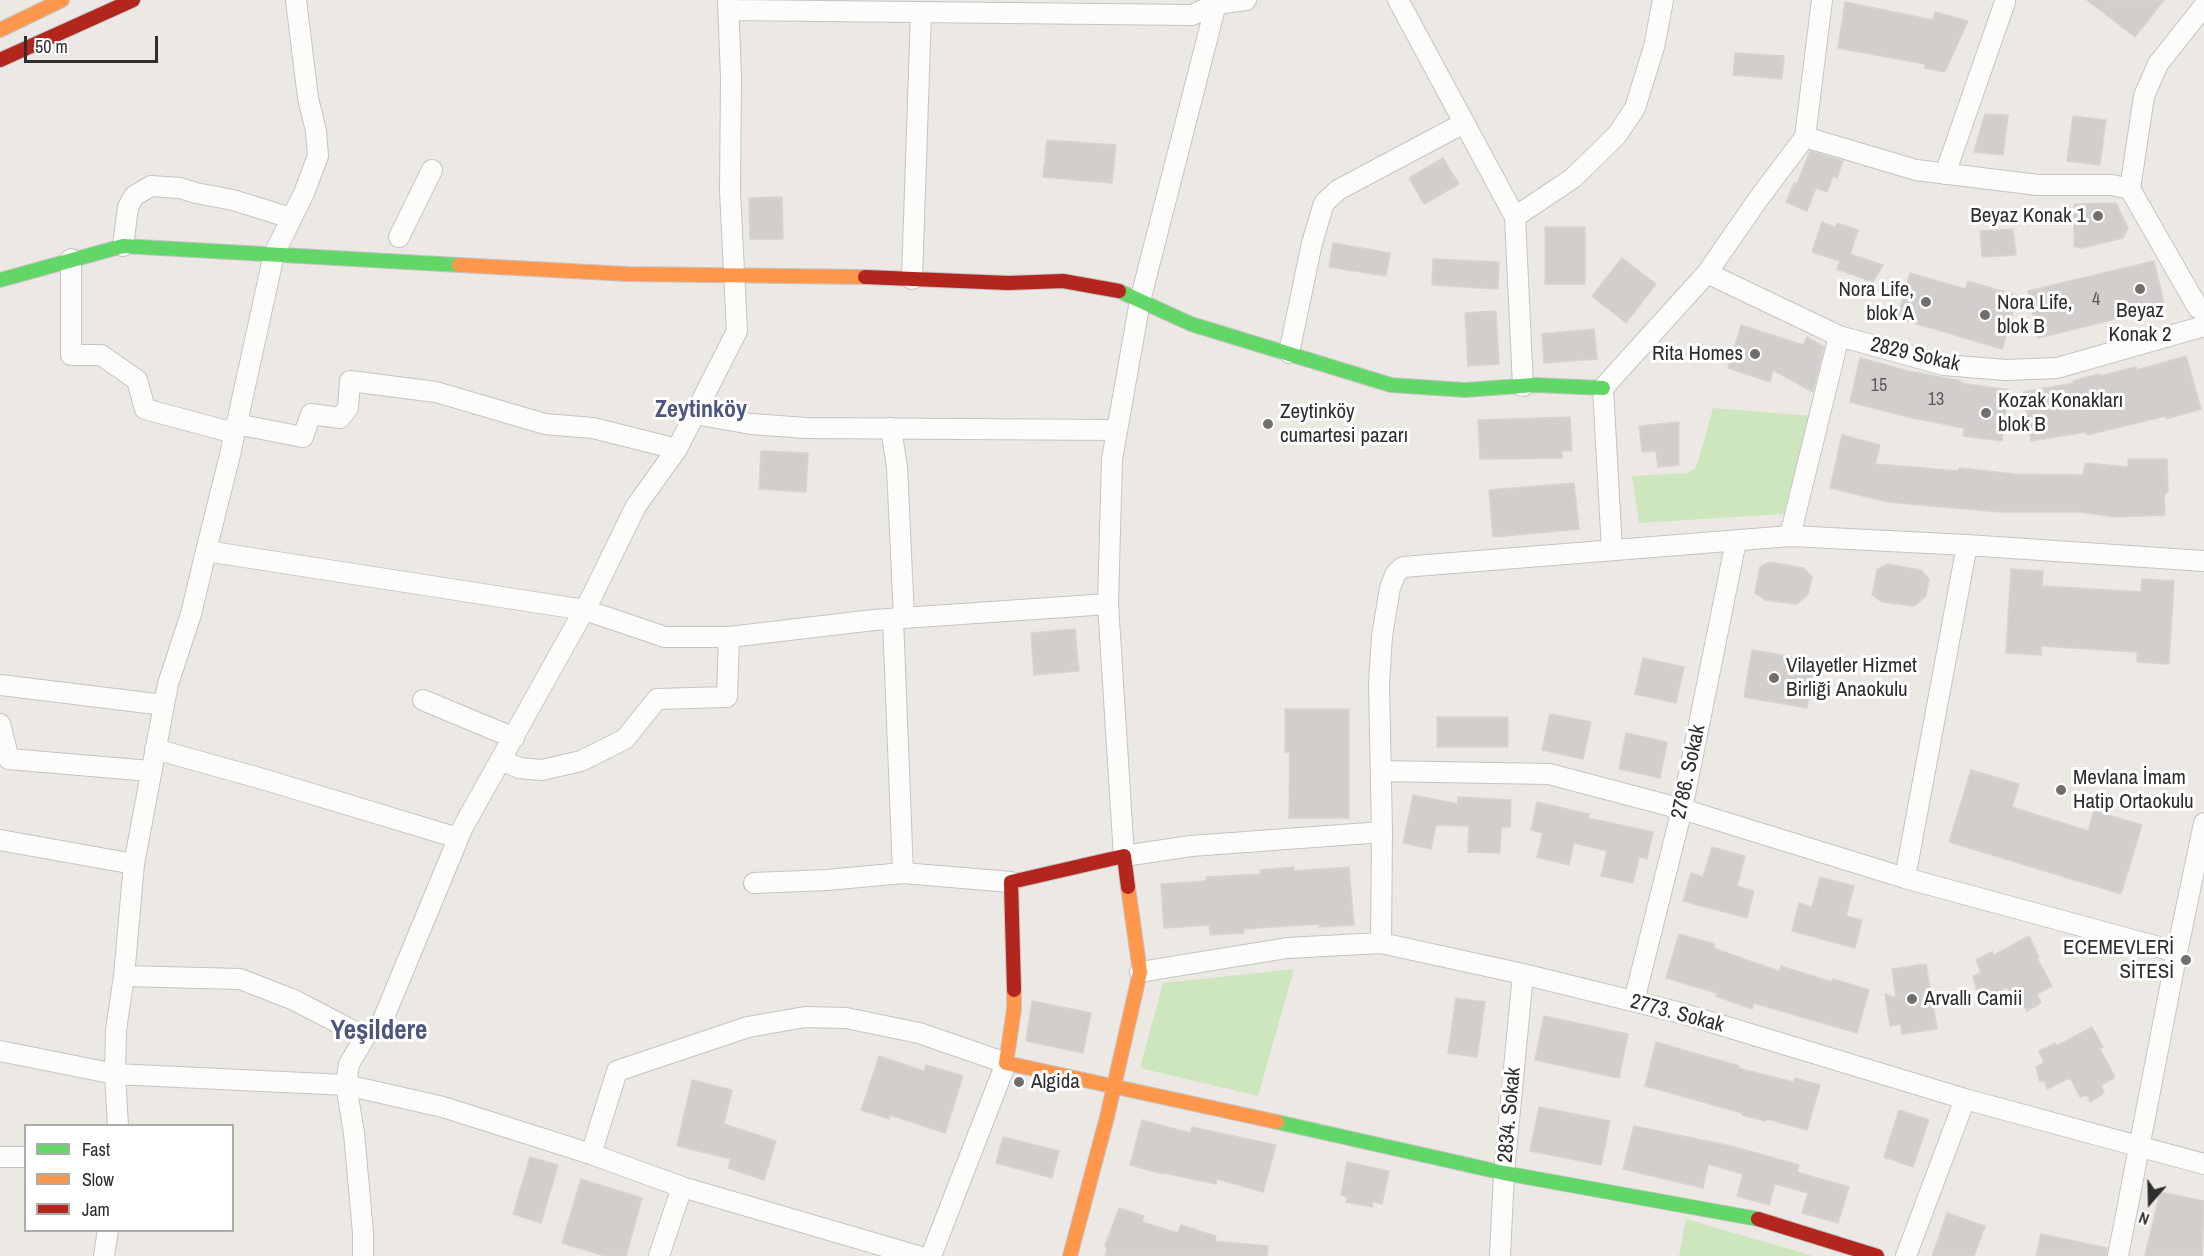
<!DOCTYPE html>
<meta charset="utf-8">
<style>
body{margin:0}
#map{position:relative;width:2204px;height:1256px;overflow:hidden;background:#ece8e4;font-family:"Archivo Narrow",sans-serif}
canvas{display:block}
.legend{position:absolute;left:24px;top:1124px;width:210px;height:108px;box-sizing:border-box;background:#fff;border:2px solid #ababab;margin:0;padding:8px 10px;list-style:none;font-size:18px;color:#2e2e2e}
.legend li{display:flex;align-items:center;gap:12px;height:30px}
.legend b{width:30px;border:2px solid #ababab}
.north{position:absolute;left:2120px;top:1172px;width:60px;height:60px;-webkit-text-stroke:4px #fff;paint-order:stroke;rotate:200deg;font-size:16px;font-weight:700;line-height:24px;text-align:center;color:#2e2e2e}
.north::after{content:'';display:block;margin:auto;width:21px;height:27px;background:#2e2e2e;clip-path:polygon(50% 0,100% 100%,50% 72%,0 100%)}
.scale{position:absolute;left:24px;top:36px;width:134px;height:27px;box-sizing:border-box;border:3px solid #2e2e2e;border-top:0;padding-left:8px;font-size:18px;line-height:21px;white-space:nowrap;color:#2e2e2e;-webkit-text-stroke:4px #fff;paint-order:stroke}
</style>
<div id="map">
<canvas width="2204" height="1256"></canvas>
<ul class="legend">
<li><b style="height:8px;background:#63d668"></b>Fast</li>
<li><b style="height:8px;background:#ff974d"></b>Slow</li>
<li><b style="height:8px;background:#b3261e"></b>Jam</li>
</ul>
<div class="north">N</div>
<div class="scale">50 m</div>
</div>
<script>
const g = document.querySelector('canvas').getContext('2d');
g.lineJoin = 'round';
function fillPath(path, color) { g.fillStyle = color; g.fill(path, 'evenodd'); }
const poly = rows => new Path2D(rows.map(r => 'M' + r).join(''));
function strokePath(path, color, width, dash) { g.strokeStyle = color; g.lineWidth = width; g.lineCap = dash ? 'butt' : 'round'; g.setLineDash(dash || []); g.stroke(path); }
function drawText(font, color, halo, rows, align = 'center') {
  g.font = font + ' "Archivo Narrow",sans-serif'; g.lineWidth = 6; g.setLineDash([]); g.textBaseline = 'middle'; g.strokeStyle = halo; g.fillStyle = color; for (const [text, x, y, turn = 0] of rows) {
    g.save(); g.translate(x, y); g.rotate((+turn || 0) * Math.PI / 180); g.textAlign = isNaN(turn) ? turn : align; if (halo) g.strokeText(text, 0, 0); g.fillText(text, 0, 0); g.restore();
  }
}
fillPath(poly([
 [1713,408,1812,416,1789,510,1783,514,1639,523,1632,476,1688,473,1694,469,1698,462],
 [1294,969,1258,1096,1140,1068,1163,983],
 [1686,1219,1813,1256,1679,1256]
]), '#cee6be');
const building = poly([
 [2087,0,2164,0,2135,37,2087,0],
 [1845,2,1933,20,1935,12,1968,21,1945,72,1925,68,1925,64,1838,48,1845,2],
 [1735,53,1784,56,1782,79,1733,75,1735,53],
 [1985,114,2008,115,2003,155,1974,152,1985,114],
 [2073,116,2106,120,2100,165,2067,161,2073,116],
 [1047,140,1116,145,1112,183,1043,177,1047,140],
 [1810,151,1843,161,1837,178,1833,176,1827,192,1816,188,1807,211,1786,202,1794,183,1797,184,1810,151],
 [1443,158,1459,184,1424,204,1409,178,1443,158],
 [782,197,783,239,750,239,749,198,782,197],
 [2116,203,2128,228,2123,238,2082,248,2074,246,2074,204,2116,203],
 [1822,222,1835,227,1837,223,1858,230,1850,254,1883,265,1873,282,1837,269,1840,261,1812,252,1822,222],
 [1545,227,1585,227,1585,284,1545,284,1545,227],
 [2013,229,2016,255,1982,257,1980,231,2013,229],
 [1333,243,1390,253,1386,276,1329,267,1333,243],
 [1622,258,1656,284,1626,323,1592,296,1622,258],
 [1433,259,1499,262,1498,289,1432,285,1433,259],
 [2154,261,2165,307,2038,338,2028,291,2154,261],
 [1910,273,1965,289,1968,281,2018,296,2002,349,1897,318,1910,273],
 [1496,311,1499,364,1468,366,1465,313,1496,311],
 [1741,325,1803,345,1807,337,1824,347,1813,392,1773,370,1770,382,1728,368,1741,325],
 [1594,329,1597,359,1544,363,1542,334,1594,329],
 [2186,356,2201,409,2166,419,2166,416,2087,435,2086,432,2031,441,2023,392,2074,383,2073,381,2099,374,2099,376,2136,367,2137,370,2186,356],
 [1860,358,1908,371,1961,381,1960,383,2009,390,2002,441,1963,436,1964,428,1912,418,1850,402,1860,358],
 [1570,417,1572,451,1562,451,1562,458,1480,459,1478,420,1570,417],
 [1679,422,1679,465,1658,467,1656,451,1642,452,1639,426,1679,422],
 [1842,435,1880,445,1875,464,1958,471,1959,468,2015,474,2083,475,2085,463,2128,467,2128,459,2167,459,2168,491,2164,496,2165,515,2117,517,2080,512,2001,512,1888,502,1830,488,1842,435],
 [761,451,808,453,806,492,759,489,761,451],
 [1574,483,1579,529,1493,537,1489,490,1574,483],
 [1770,562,1804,568,1812,577,1808,594,1797,604,1765,600,1755,593,1760,567,1770,562],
 [1887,564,1921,570,1929,579,1926,596,1914,606,1882,602,1872,595,1877,570,1887,564],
 [2011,569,2043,571,2042,586,2141,592,2142,579,2174,581,2169,664,2137,662,2137,652,2041,646,2041,655,2006,653,2011,569],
 [1075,629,1079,671,1034,675,1031,633,1075,629],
 [1752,650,1815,661,1807,708,1744,697,1752,650],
 [1643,658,1684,667,1676,703,1635,694,1643,658],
 [1285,709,1349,709,1349,818,1289,818,1290,752,1285,752,1285,709],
 [1550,714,1591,722,1583,759,1542,750,1550,714],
 [1437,717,1508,717,1508,747,1437,747,1437,717],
 [1626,733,1667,742,1660,778,1619,769,1626,733],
 [1971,770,2019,784,2012,807,2088,831,2094,811,2142,825,2121,894,1949,842,1971,770],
 [1413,795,1458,804,1458,797,1511,800,1510,827,1501,827,1500,853,1468,852,1469,826,1436,825,1431,849,1403,843,1413,795],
 [1537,802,1589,814,1588,818,1653,832,1647,859,1639,857,1633,883,1601,876,1607,851,1574,843,1569,865,1537,857,1543,833,1531,830,1537,802],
 [1712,847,1745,856,1737,886,1754,891,1747,918,1683,901,1691,873,1703,877,1712,847],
 [1294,867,1294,871,1349,867,1354,925,1319,927,1319,924,1244,929,1244,933,1210,935,1209,925,1164,928,1161,884,1206,881,1206,877,1260,874,1260,870,1294,867],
 [1820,877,1854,886,1846,916,1862,920,1855,948,1792,931,1799,903,1812,907,1820,877],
 [1679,934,1714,944,1713,948,1779,971,1781,966,1832,982,1833,979,1869,990,1857,1033,1754,1003,1752,1009,1716,996,1717,993,1666,978,1679,934],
 [2029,936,2039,957,2037,958,2052,986,2037,994,2041,1003,2027,1011,2023,1004,2016,1007,2007,987,1983,999,1982,990,1977,991,1973,976,1981,973,1976,960,1992,952,1994,955,2029,936],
 [1926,964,1937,1029,1902,1034,1901,1024,1890,1026,1885,994,1896,998,1892,969,1926,964],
 [1456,998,1485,1002,1477,1057,1448,1053,1456,998],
 [1032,1001,1091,1013,1083,1053,1026,1041,1032,1001],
 [1544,1016,1628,1034,1619,1078,1535,1060,1544,1016],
 [2092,1027,2103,1047,2100,1049,2115,1077,2101,1085,2104,1093,2090,1102,2087,1095,2080,1097,2070,1078,2047,1089,2045,1081,2040,1082,2036,1067,2044,1063,2039,1051,2055,1043,2057,1046,2092,1027],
 [1656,1042,1739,1066,1738,1068,1793,1082,1795,1078,1820,1085,1807,1130,1767,1119,1766,1121,1742,1115,1742,1113,1696,1100,1645,1086,1656,1042],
 [879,1056,924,1071,926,1065,963,1076,945,1133,890,1115,889,1119,861,1110,879,1056],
 [692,1080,732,1090,724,1124,776,1141,764,1180,728,1168,731,1159,677,1146,692,1080],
 [1539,1107,1610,1121,1601,1165,1530,1151,1539,1107],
 [1899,1110,1929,1120,1913,1167,1884,1157,1899,1110],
 [1142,1120,1190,1133,1192,1127,1276,1145,1263,1192,1217,1179,1216,1184,1164,1173,1163,1174,1130,1165,1142,1120],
 [1634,1126,1731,1146,1799,1165,1797,1172,1849,1187,1838,1223,1802,1213,1808,1193,1775,1184,1769,1205,1737,1196,1743,1174,1708,1164,1703,1188,1623,1169,1634,1126],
 [1003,1137,1059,1151,1052,1178,996,1163,1003,1137],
 [530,1157,558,1165,541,1223,513,1214,530,1157],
 [1347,1162,1389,1171,1382,1204,1373,1202,1372,1207,1346,1202,1347,1197,1341,1195,1347,1162],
 [581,1179,642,1198,626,1256,605,1256,562,1243,581,1179],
 [2160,1192,2204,1201,2202,1256,2145,1256,2160,1192],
 [1119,1208,1144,1216,1142,1222,1178,1233,1181,1225,1216,1236,1215,1241,1268,1246,1267,1256,1105,1256,1107,1249,1105,1245,1119,1208],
 [1947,1213,1985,1226,1974,1256,1932,1256,1947,1213],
 [2041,1234,2107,1248,2106,1256,2036,1256,2041,1234]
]);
fillPath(building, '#d1cecb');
strokePath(building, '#d7d4d0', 1.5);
const street = poly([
 [1217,0,1140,301,1112,459,1108,604,1124,856,1191,846,1382,832],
 [1398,0,1515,217,1523,386],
 [729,10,1192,15,1216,4,1246,0],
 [1805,137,1916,170,2038,185,2112,185,2130,189,2198,308,2204,310],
 [1945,174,2005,2],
 [2130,189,2144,96,2158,64,2204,6],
 [1515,217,1573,178,1617,135,1635,108,1654,47,1663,0],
 [399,237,432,170],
 [123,246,128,207,134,196,151,186,180,188,196,193,233,200,291,218],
 [71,259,71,355,101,355,137,380,145,409,234,433],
 [1707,273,1839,336,1944,365,2006,370,2057,368,2204,326],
 [912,279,921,12],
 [1289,353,1312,243,1324,203,1338,190,1464,123],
 [695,414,751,424,806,428,1117,430],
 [236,424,303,437,311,414,340,418,348,408,350,381,436,392,545,424,593,428,677,449],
 [891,428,897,467,904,618],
 [1790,536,1839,336],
 [1612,550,1603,388,1707,273,1759,198,1805,137,1822,0],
 [206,551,585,610,665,637,729,637,874,620,1108,604],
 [893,619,903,873],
 [0,685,164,705],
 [423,700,514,738],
 [0,724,9,759,150,771],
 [155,749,266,780,458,838],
 [501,760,519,768,542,770,581,761,625,739,657,699,727,697,729,637],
 [1381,771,1549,774,1682,809,1905,878,2177,952],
 [0,840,134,864],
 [1905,878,1967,545],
 [754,883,827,880,903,873,1011,882],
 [1381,943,1382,832,1379,684,1382,636,1390,588,1396,573,1403,567,1790,536,1967,545,2204,561],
 [1140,972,1287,948,1381,943,1523,974,1681,1013,1965,1099,2204,1164],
 [124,976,240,979,294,1000,365,1037],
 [1634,1001,1682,809,1736,541],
 [0,1051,115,1074,346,1085,443,1107,591,1154,682,1187,918,1256],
 [118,1126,115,1074,116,1030,124,976,134,864,168,684,191,614,206,551,229,459,274,254,304,193,318,156,316,131,308,98,296,0],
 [591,1154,617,1071,748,1027,805,1017,846,1018,919,1033,1006,1063,931,1256],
 [0,1157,26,1157],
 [104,1256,108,1230],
 [363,1256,363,1233,354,1133,346,1085,349,1064,365,1037,382,1022,463,827,592,596,636,506,677,449,737,331,730,191,731,78,728,0],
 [659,1256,682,1187],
 [1500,1256,1504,1173,1523,974],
 [1906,1256,1965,1099],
 [2118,1256,2177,952,2204,823]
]);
const fast = poly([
 [0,280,123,246,459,265],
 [1119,291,1191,324,1391,385,1465,390,1534,385,1603,388],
 [1277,1122,1504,1173,1758,1219]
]);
const slow = poly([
 [0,30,62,0],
 [459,265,627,274,865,277],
 [1014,990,1014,1009,1006,1063,1277,1122],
 [1070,1256,1107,1117,1140,972,1128,887]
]);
const jam = poly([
 [0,60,133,0],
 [865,277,1008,283,1063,281,1119,291],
 [1014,990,1011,882,1124,856,1128,887],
 [1758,1219,1877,1256]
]);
strokePath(street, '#c5c4c5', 22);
strokePath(fast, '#c5c4c5', 16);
strokePath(slow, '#c5c4c5', 16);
strokePath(jam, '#c5c4c5', 16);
strokePath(street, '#fcfcfb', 20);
strokePath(fast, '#63d668', 14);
strokePath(slow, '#ff974d', 14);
strokePath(jam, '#b3261e', 14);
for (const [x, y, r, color] of [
 [2098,216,6,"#706f6e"],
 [2140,289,6,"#706f6e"],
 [1926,302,6,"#706f6e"],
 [1985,315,6,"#706f6e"],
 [1755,354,6,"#706f6e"],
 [1986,413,6,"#706f6e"],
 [1268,424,6,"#706f6e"],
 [1774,678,6,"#706f6e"],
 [2061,790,6,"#706f6e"],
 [2186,960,6,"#706f6e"],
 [1912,999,6,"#706f6e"],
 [1019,1082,6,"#706f6e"]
]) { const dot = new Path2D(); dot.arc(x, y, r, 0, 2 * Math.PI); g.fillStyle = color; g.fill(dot); strokePath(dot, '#fff', 2); }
drawText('18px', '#585857', null, [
 ["4",2096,300],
 ["15",1879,386],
 ["13",1936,400]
]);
drawText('21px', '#2e2e2e', '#fff', [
 ["Beyaz Konak 1",2086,216,"right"],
 ["Nora Life,",1914,290,"right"],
 ["blok A",1914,314,"right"],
 ["Nora Life,",1997,303],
 ["blok B",1997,327],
 ["Beyaz",2140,311,"center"],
 ["Konak 2",2140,335,"center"],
 ["Rita Homes",1743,354,"right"],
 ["Kozak Konakları",1998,401],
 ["blok B",1998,425],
 ["Zeytinköy",1280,412],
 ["cumartesi pazarı",1280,436],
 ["Vilayetler Hizmet",1786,666],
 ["Birliği Anaokulu",1786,690],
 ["Mevlana İmam",2073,778],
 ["Hatip Ortaokulu",2073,802],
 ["ECEMEVLERİ",2174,948,"right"],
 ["SİTESİ",2174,972,"right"],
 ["Arvallı Camii",1924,999],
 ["Algida",1031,1082]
], 'left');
drawText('21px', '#2e2e2e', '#fff', [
 ["2829 Sokak",1915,355,13],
 ["2786. Sokak",1689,772,-78],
 ["2773. Sokak",1677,1014,15],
 ["2834. Sokak",1510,1115,-85]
]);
drawText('bold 24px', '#4d5680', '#fff', [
 ["Zeytinköy",701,411]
]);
drawText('bold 27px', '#4d5680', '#fff', [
 ["Yeşildere",379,1032]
]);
</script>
